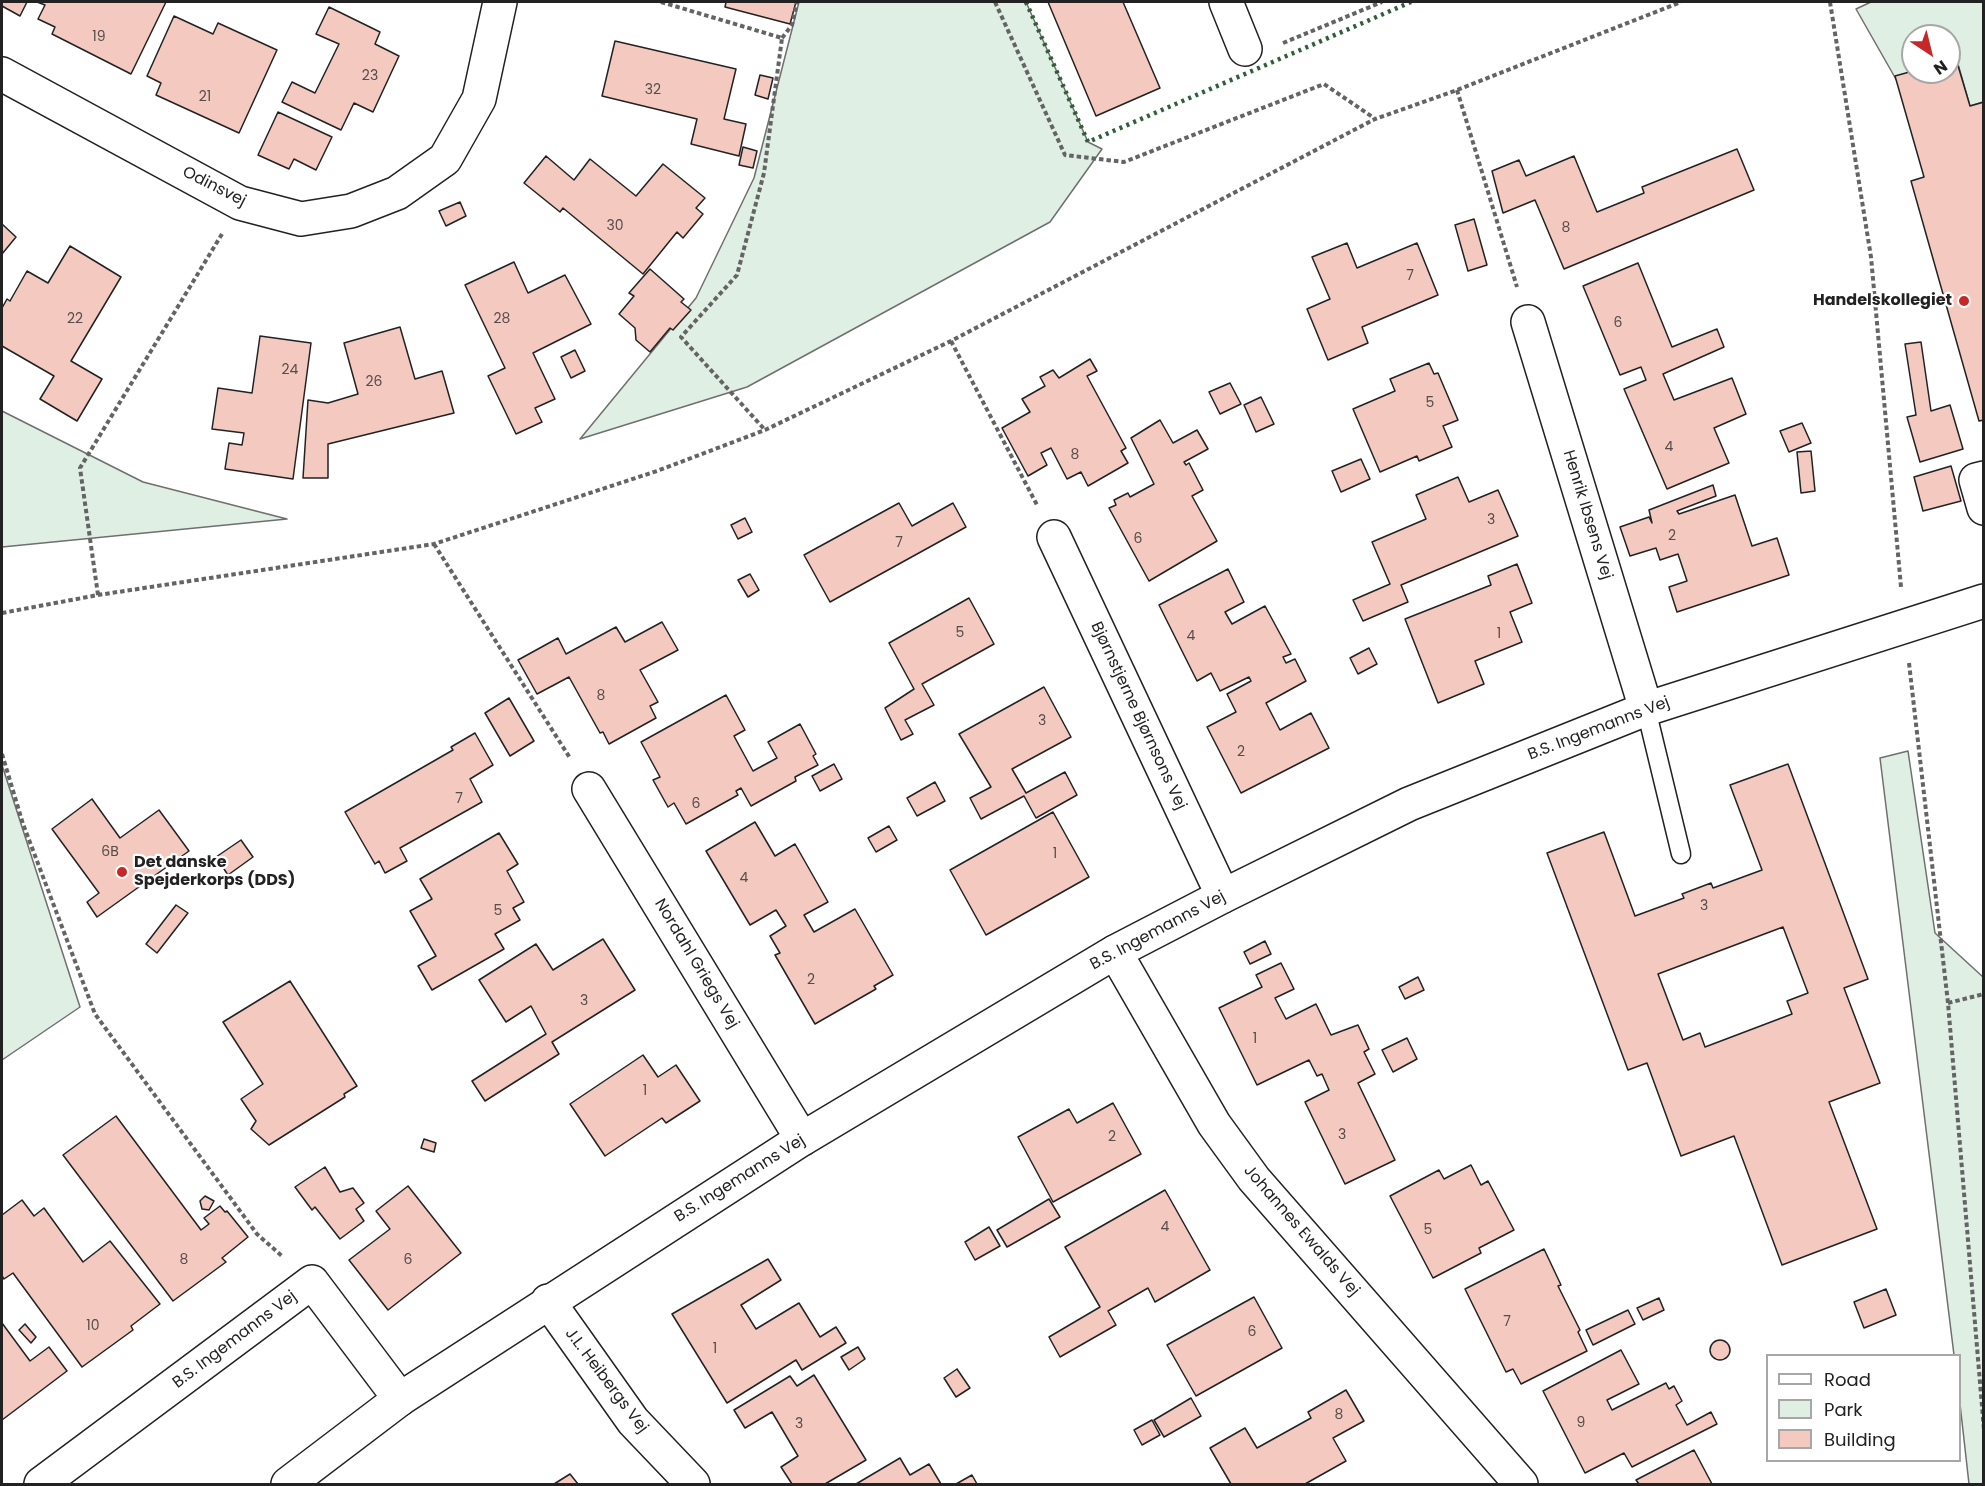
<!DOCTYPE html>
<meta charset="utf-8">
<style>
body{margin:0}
#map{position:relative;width:1985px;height:1486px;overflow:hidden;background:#fff;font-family:Poppins,sans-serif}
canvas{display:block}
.frame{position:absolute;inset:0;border:3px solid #222;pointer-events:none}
.legend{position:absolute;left:1766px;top:1354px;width:195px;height:108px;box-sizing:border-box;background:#fff;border:2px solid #a7a7a7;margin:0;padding:8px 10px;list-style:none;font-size:18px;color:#222}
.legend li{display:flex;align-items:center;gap:12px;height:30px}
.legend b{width:30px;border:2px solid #a7a7a7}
.north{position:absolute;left:1901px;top:24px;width:60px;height:60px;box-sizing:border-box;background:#fff;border:2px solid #a7a7a7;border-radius:50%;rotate:145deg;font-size:16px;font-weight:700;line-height:24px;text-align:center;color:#222}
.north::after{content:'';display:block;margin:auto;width:21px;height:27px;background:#c62828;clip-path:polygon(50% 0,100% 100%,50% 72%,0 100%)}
</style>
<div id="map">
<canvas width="1985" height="1486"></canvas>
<div class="frame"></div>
<ul class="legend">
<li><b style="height:8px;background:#fff"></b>Road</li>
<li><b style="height:16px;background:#e0efe3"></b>Park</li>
<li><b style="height:16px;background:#f3c9c0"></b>Building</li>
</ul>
<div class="north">N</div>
</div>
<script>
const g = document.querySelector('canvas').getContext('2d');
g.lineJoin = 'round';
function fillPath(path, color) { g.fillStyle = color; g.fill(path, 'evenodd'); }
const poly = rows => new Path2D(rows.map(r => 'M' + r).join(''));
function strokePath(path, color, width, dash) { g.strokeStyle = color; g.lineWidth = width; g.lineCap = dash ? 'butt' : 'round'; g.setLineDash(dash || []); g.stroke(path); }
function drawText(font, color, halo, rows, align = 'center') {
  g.font = font + ' Poppins,sans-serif'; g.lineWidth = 4.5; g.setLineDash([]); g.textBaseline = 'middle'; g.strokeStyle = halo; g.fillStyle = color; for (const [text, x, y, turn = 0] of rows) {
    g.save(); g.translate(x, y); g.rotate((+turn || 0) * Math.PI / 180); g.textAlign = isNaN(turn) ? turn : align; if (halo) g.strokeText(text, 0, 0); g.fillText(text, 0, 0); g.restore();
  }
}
const green = poly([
 [799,2,1026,2,1088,142,1102,149,1050,222,747,387,580,439,696,298,754,178,799,2],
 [1871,2,1983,2,1983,102,1970,106,1958,64,1949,66,1949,36,1913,36,1913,72,1897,81,1856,9,1871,2],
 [2,411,143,482,287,519,2,547,2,411],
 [1908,751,1935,933,1983,977,1983,1484,1969,1484,1960,1404,1960,1356,1954,1355,1880,758,1908,751],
 [2,765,80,1007,2,1060,2,765]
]);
fillPath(green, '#e0efe3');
strokePath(green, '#6f6f6f', 1.5);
const building = poly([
 [2,2,27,2,20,16,2,6,2,2],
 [37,2,166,2,131,74,52,34,55,27,38,19,45,5,37,2],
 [726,2,796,2,790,24,725,7,726,2],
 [1048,2,1123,2,1160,88,1096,116,1048,2],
 [329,7,380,32,375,44,399,56,373,112,354,103,341,130,282,102,292,82,315,93,339,44,316,34,329,7],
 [174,16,213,34,218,23,277,50,239,133,156,95,161,83,147,76,174,16],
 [615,41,736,69,724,119,746,124,739,156,691,144,697,119,602,96,615,41],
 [1956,59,1970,106,1984,102,1984,420,1979,421,1911,181,1924,177,1895,76,1913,71,1949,72,1949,61,1956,59],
 [760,75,773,78,768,99,755,95,760,75],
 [278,112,332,137,316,170,294,159,289,169,258,155,278,112],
 [743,147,757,151,753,168,739,165,743,147],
 [1737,149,1754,190,1564,269,1535,200,1503,213,1492,171,1519,160,1526,176,1574,156,1597,212,1644,193,1642,187,1737,149],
 [546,156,574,180,590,159,636,196,663,164,705,198,696,208,703,214,683,238,677,232,643,274,563,208,560,212,524,183,546,156],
 [460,202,466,216,446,226,439,211,460,202],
 [1474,219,1487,265,1468,271,1455,225,1474,219],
 [2,224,16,237,2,254,2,224],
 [1347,243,1357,268,1417,243,1438,295,1362,327,1368,343,1328,360,1307,309,1330,299,1312,257,1347,243],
 [70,246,121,277,71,361,102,379,77,421,40,399,54,376,2,346,2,308,7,299,10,301,27,271,48,283,70,246],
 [514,262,528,293,565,275,591,324,533,353,555,399,535,408,542,422,516,434,488,376,505,368,465,285,514,262],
 [1638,263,1672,347,1717,329,1724,347,1663,374,1674,400,1732,378,1746,414,1714,428,1729,463,1667,489,1624,389,1646,380,1641,367,1620,375,1583,286,1638,263],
 [650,269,684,299,681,302,691,310,673,330,670,328,650,352,636,340,635,328,619,314,634,296,629,293,650,269],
 [400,327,415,379,442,371,454,413,328,444,328,478,303,478,308,400,328,403,358,394,344,343,400,327],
 [260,336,311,343,293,479,225,469,229,443,242,445,244,433,212,429,218,388,252,393,260,336],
 [1921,342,1931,411,1950,405,1963,449,1920,462,1907,417,1916,415,1905,344,1921,342],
 [575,350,585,371,571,378,561,357,575,350],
 [1090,359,1097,371,1087,376,1126,448,1121,451,1128,463,1088,486,1081,472,1067,479,1051,448,1041,453,1047,465,1028,476,1002,428,1030,412,1022,399,1045,386,1040,377,1053,370,1059,378,1090,359],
 [1429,363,1434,374,1438,373,1458,420,1443,426,1452,447,1419,461,1417,456,1380,472,1353,409,1395,391,1390,379,1429,363],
 [1230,383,1241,404,1220,414,1209,392,1230,383],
 [1261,397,1274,424,1256,432,1244,405,1261,397],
 [1160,420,1173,443,1197,430,1208,449,1184,462,1186,465,1189,463,1203,490,1192,496,1217,541,1149,581,1109,508,1116,505,1114,500,1128,493,1130,497,1154,484,1131,438,1160,420],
 [1802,423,1811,443,1789,452,1780,431,1802,423],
 [1811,451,1815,491,1801,493,1797,452,1811,451],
 [1361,459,1370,479,1341,492,1332,471,1361,459],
 [1951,466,1961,501,1923,511,1914,477,1951,466],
 [1458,477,1469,502,1498,490,1518,536,1401,585,1408,602,1363,621,1353,600,1390,584,1372,542,1426,519,1416,495,1458,477],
 [1713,485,1716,496,1677,511,1679,514,1735,495,1752,546,1777,538,1789,575,1677,612,1669,587,1687,581,1678,554,1660,560,1656,548,1630,556,1620,527,1649,517,1652,523,1649,510,1713,485],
 [899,503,912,526,953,503,966,527,830,602,804,555,899,503],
 [745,518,752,532,738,539,731,525,745,518],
 [1517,564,1532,603,1510,612,1522,642,1475,661,1484,684,1438,703,1405,619,1491,585,1488,576,1517,564],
 [1228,569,1244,602,1225,612,1232,624,1265,606,1291,654,1283,657,1286,663,1295,659,1306,681,1266,703,1280,730,1311,713,1329,748,1241,793,1207,727,1236,712,1227,694,1251,681,1249,677,1220,691,1211,673,1197,681,1159,605,1228,569],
 [750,574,759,590,748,597,738,580,750,574],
 [969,598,994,644,922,684,934,705,905,720,913,734,901,740,885,708,914,689,889,643,969,598],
 [662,622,678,650,640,670,658,702,650,706,656,718,609,744,603,732,600,733,569,677,537,694,518,660,558,638,566,654,616,627,625,642,662,622],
 [1369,648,1377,664,1358,674,1350,658,1369,648],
 [1044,687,1071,737,1012,769,1026,793,1065,772,1077,795,1036,818,1024,796,981,819,970,798,991,787,959,734,1044,687],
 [726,695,745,730,734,736,753,771,777,758,768,742,800,724,816,754,813,756,818,765,795,777,796,781,751,806,741,788,736,791,738,795,686,824,674,803,668,807,653,780,660,777,641,742,726,695],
 [509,698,534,741,510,756,485,713,509,698],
 [475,733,493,765,470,779,482,802,400,848,407,861,385,873,379,861,375,864,345,812,453,750,451,747,475,733],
 [834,764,842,779,820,791,812,776,834,764],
 [1788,764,1868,979,1844,988,1880,1083,1829,1102,1877,1229,1782,1265,1734,1136,1681,1156,1647,1063,1628,1070,1547,853,1604,832,1635,916,1684,898,1682,894,1711,883,1713,888,1762,870,1730,785,1788,764],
 [1783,927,1808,993,1787,1001,1792,1014,1705,1047,1700,1033,1683,1040,1658,974,1783,927],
 [935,782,945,801,917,816,907,798,935,782],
 [92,799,120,838,159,810,189,851,97,917,87,902,99,893,52,829,92,799],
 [1053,812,1089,877,986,935,950,870,1053,812],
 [755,822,775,856,795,844,828,902,804,915,814,932,855,909,893,975,874,986,876,989,815,1024,775,955,780,953,770,936,786,926,776,910,750,925,706,851,755,822],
 [889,826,897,840,876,852,868,838,889,826],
 [499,833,518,864,507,871,524,902,513,908,520,920,495,934,504,949,432,990,418,966,436,956,410,911,432,899,420,879,499,833],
 [241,840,253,857,228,875,216,857,241,840],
 [176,905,188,913,157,953,146,944,176,905],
 [603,939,635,990,552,1042,559,1054,485,1101,472,1081,546,1034,531,1006,506,1022,479,980,536,944,553,970,603,939],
 [1265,941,1271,954,1250,964,1244,952,1265,941],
 [1281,963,1294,989,1275,998,1286,1019,1316,1004,1331,1035,1358,1025,1369,1049,1364,1052,1375,1074,1358,1083,1395,1160,1345,1184,1305,1102,1329,1090,1322,1074,1317,1076,1309,1060,1257,1085,1219,1008,1262,987,1256,975,1281,963],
 [1418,977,1424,990,1405,999,1399,987,1418,977],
 [290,981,357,1086,344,1094,345,1097,269,1145,251,1129,256,1121,241,1099,263,1084,223,1022,290,981],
 [1407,1038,1417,1059,1393,1072,1382,1050,1407,1038],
 [643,1055,658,1077,676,1065,700,1101,666,1123,662,1118,605,1156,570,1104,643,1055],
 [1113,1103,1141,1154,1053,1202,1018,1137,1069,1109,1077,1123,1113,1103],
 [116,1116,201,1230,209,1224,204,1218,220,1206,225,1212,227,1211,248,1237,222,1258,226,1262,173,1301,63,1155,116,1116],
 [424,1139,436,1143,434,1152,421,1148,424,1139],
 [1471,1165,1481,1185,1488,1181,1514,1230,1479,1248,1481,1253,1433,1278,1390,1196,1439,1170,1444,1179,1471,1165],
 [325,1167,340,1192,353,1188,364,1203,356,1209,364,1221,340,1239,315,1207,312,1210,295,1187,325,1167],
 [408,1186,461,1253,388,1310,349,1260,390,1229,376,1211,408,1186],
 [1165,1190,1210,1270,1155,1302,1148,1288,1108,1311,1116,1325,1060,1357,1049,1337,1100,1307,1065,1247,1165,1190],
 [205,1196,214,1201,209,1210,202,1209,200,1201,205,1196],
 [1049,1199,1060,1217,1007,1247,997,1230,1049,1199],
 [22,1200,34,1216,44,1208,83,1262,110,1241,160,1304,131,1326,133,1330,82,1367,13,1273,4,1279,2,1276,2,1215,22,1200],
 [989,1227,1000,1246,975,1260,965,1242,989,1227],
 [1544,1249,1561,1285,1558,1286,1580,1330,1578,1332,1587,1351,1521,1384,1513,1369,1506,1372,1465,1289,1544,1249],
 [768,1259,781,1280,741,1305,756,1329,799,1303,820,1337,836,1327,846,1343,802,1370,796,1360,727,1403,672,1314,768,1259],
 [1886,1289,1896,1315,1864,1328,1854,1302,1886,1289],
 [1254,1297,1282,1348,1196,1396,1167,1345,1254,1297],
 [1659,1298,1664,1310,1643,1320,1637,1308,1659,1298],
 [1628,1310,1635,1324,1593,1345,1586,1330,1628,1310],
 [2,1323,30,1361,49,1347,67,1371,2,1420,2,1323],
 [25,1324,36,1337,31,1343,19,1330,25,1324],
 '1710 1350a10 10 0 1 1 20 0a10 10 0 1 1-20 0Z',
 [858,1347,865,1359,849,1370,841,1357,858,1347],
 [1621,1350,1639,1384,1607,1400,1612,1410,1666,1383,1669,1389,1674,1386,1682,1401,1676,1405,1687,1425,1711,1412,1717,1424,1632,1467,1624,1453,1585,1473,1543,1391,1621,1350],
 [957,1369,970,1388,956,1397,944,1378,957,1369],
 [814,1375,866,1460,825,1484,792,1484,781,1467,798,1456,772,1412,745,1428,734,1410,790,1376,797,1386,814,1375],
 [1346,1390,1364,1421,1333,1438,1346,1461,1305,1484,1231,1484,1210,1448,1245,1428,1257,1448,1311,1418,1308,1412,1346,1390],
 [1191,1398,1201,1416,1164,1437,1154,1420,1191,1398],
 [1152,1420,1160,1435,1142,1445,1134,1430,1152,1420],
 [1694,1450,1712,1484,1639,1484,1636,1480,1694,1450],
 [900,1458,910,1475,929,1464,941,1484,856,1484,900,1458],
 [570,1474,578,1484,554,1484,570,1474],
 [972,1475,977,1484,956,1484,972,1475]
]);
fillPath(building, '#f3c9c0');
strokePath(building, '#222', 1.5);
const lane = poly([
 [1646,709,1681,854]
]);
const street = poly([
 [1226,2,1245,49],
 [2,74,240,203,301,219,351,211,397,193,445,159,479,99,500,2],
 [1528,322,1646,709],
 [1984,478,1976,480,1984,508],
 [1054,537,1223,896],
 [589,789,802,1139],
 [1115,952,1214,1124,1254,1179,1521,1484],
 [548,1301,633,1421,693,1484],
 [41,1484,312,1282,400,1399]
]);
const secondary = poly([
 [288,1484,400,1399,802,1139,1115,952,1223,896,1409,804,1646,709,1984,601]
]);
strokePath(lane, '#222', 21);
strokePath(street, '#222', 36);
strokePath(secondary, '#222', 36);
strokePath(poly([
 [661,2,782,38,764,173,737,275,681,337,765,430],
 [995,2,1065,155,1124,162,1324,84,1374,118],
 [1830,2,1871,257,1901,587],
 [782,38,792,25,797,2],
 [1283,43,1382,2],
 [1457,90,1517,287],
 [951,341,1037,505],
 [434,544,570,758],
 [98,595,80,468,222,234],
 [2,613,98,595,434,544,657,471,765,430,951,341,1375,119,1457,90,1681,2],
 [1909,663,1948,1003,1984,1430],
 [2,754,23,824,95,1014,257,1234,283,1257],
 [1948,1003,1984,994]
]), '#646464', 4, [4.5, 3]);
strokePath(lane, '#fff', 18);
strokePath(street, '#fff', 33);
strokePath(secondary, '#fff', 33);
strokePath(poly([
 [1026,2,1088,142,1411,2]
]), '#2f5e38', 4.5, [3, 4.5]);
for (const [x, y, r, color] of [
 [1964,301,6,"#c62828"],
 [122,872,6,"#c62828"]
]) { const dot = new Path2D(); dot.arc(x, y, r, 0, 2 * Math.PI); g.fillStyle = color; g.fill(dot); strokePath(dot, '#fff', 2); }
drawText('14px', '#564c4a', null, [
 ["19",99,37],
 ["23",370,76],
 ["32",653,90],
 ["21",205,97],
 ["30",615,226],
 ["8",1566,228],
 ["7",1410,276],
 ["22",75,319],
 ["28",502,319],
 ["6",1618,323],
 ["24",290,370],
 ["26",374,382],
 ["5",1430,403],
 ["4",1669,447],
 ["8",1075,455],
 ["3",1491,520],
 ["2",1672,536],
 ["6",1138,539],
 ["7",899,543],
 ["5",960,633],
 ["1",1499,634],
 ["4",1191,636],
 ["8",601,696],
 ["3",1042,721],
 ["2",1241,752],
 ["7",459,799],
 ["6",696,804],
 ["6B",110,852],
 ["1",1055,854],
 ["4",744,878],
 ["3",1704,906],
 ["5",498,911],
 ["2",811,980],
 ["3",584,1001],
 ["1",1255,1039],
 ["1",645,1091],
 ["3",1342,1135],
 ["2",1112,1137],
 ["4",1165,1227],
 ["5",1428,1230],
 ["8",184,1260],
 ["6",408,1260],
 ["7",1507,1322],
 ["10",93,1326],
 ["6",1252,1332],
 ["1",715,1349],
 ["8",1339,1415],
 ["9",1581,1423],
 ["3",799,1424]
]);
drawText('16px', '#222', '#fff', [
 ["Odinsvej",214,187,27],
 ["Henrik Ibsens Vej",1587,515,73],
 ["Bjørnstjerne Bjørnsons Vej",1138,716,65],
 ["B.S. Ingemanns Vej",1599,729,-21],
 ["B.S. Ingemanns Vej",1158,931,-28],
 ["Nordahl Griegs Vej",696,964,59],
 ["B.S. Ingemanns Vej",740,1179,-32],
 ["Johannes Ewalds Vej",1301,1231,49],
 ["B.S. Ingemanns Vej",235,1340,-37],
 ["J.L. Heibergs Vej",606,1381,53]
]);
drawText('bold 16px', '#222', '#fff', [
 ["Handelskollegiet",1952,301],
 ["Det danske",134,863,"left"],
 ["Spejderkorps (DDS)",134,881,"left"]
], 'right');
</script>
